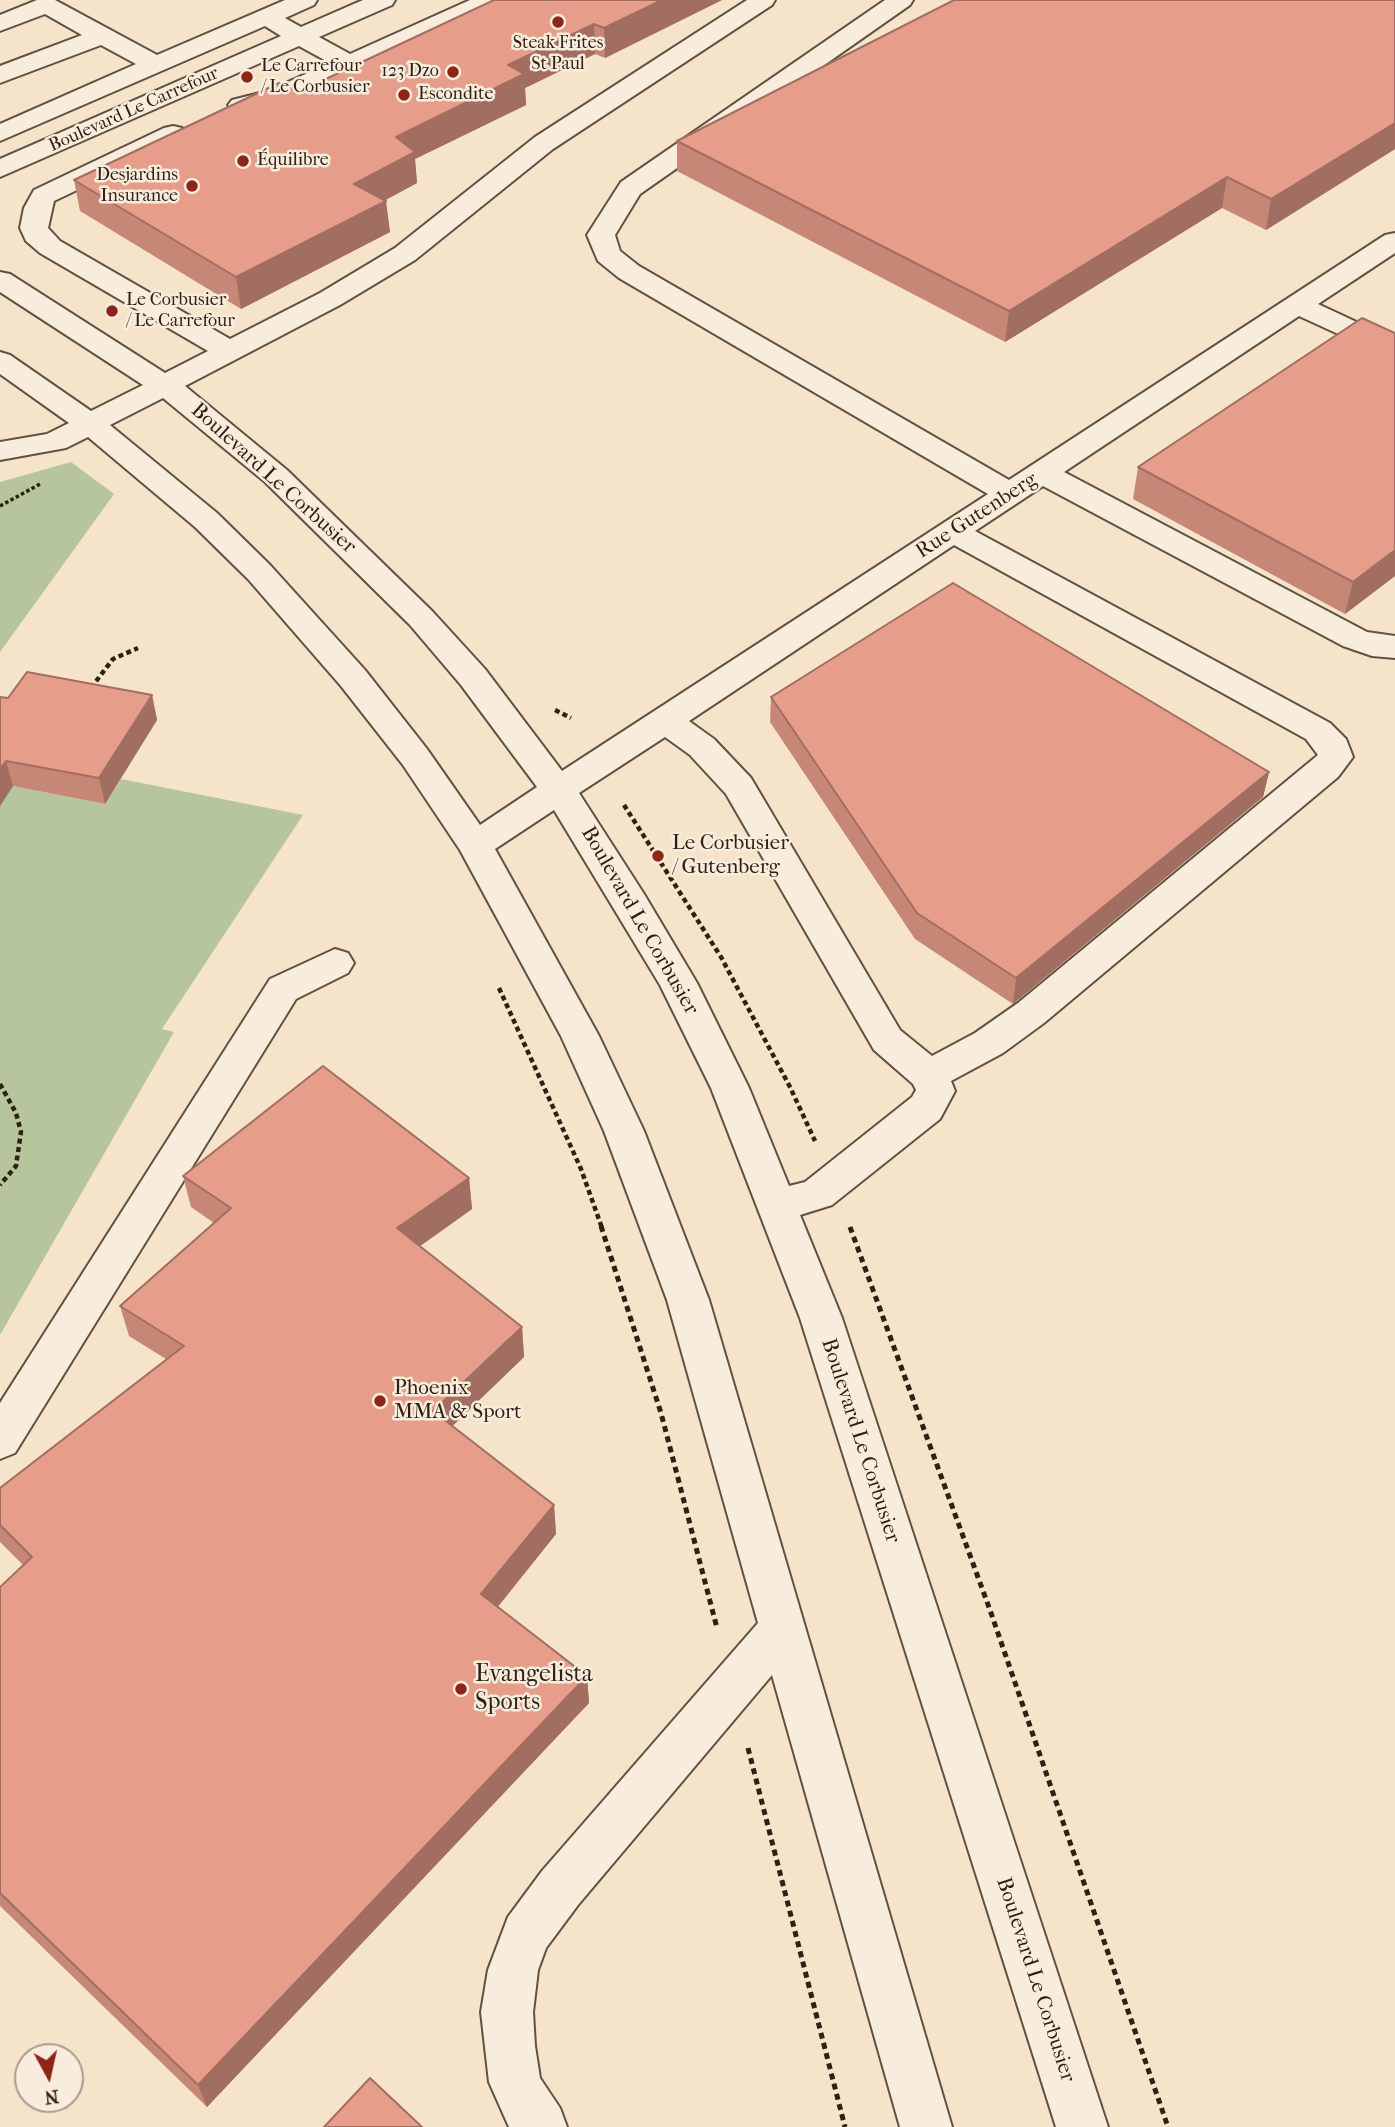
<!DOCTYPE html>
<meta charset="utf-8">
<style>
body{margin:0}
#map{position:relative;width:1395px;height:2127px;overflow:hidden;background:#f5e4ca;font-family:"IM FELL French Canon",serif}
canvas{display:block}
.north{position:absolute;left:14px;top:2043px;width:70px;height:70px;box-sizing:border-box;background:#f8eddd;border:2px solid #a89b8d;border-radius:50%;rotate:172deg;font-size:19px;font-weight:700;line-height:28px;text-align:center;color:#2f2015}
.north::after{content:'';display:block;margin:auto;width:24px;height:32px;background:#8f2418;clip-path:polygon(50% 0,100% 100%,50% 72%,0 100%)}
</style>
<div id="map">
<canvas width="1395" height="2127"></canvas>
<div class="north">N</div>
</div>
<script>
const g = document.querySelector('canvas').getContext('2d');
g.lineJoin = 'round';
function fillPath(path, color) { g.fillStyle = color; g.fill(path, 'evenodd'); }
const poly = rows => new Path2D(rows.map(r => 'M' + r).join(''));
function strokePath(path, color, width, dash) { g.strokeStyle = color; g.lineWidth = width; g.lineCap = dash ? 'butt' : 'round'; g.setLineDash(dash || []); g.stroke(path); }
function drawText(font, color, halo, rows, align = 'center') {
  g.font = font + ' "IM FELL French Canon",serif'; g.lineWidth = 5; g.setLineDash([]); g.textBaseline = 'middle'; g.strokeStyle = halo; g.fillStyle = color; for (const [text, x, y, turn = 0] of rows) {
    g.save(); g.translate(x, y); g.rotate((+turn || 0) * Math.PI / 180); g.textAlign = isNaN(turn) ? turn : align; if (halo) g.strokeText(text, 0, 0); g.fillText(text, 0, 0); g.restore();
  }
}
fillPath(poly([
 [71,462,114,494,0,652,0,482],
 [121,779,303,815,162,1029,174,1032,0,1335,0,805,13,786,105,804]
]), '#b6c59b');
const minor = poly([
 [37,0,55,0,157,55,285,0,317,0,314,5,285,18,301,27,363,0,395,0,392,5,319,37,350,54,470,0,502,0,499,5,286,101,241,113,232,110,228,105,232,100,268,91,330,63,299,46,0,177,0,159,281,36,265,26,0,141,0,124,136,64,101,45,0,83,0,66,82,35,45,14,0,31,0,15,37,0],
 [747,0,775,0,772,5,553,149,415,260,340,305,185,386,287,470,432,611,485,669,562,771,988,494,619,278,598,261,587,235,621,182,885,0,913,0,910,5,640,194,615,235,620,251,639,266,1009,480,1385,235,1395,233,1395,253,1318,304,1395,340,1395,360,1299,316,1064,472,1367,632,1395,636,1395,658,1372,656,1343,646,1043,486,975,531,1330,723,1346,739,1353,757,1338,777,1044,1023,1003,1053,951,1081,955,1091,940,1119,832,1205,800,1215,842,1318,1108,2127,1056,2127,800,1318,711,1088,660,985,554,810,495,849,599,1036,644,1131,709,1300,952,2127,900,2127,772,1675,578,1905,546,1948,538,1970,533,2012,535,2046,540,2078,560,2108,567,2127,509,2127,489,2082,481,2012,488,1970,508,1917,542,1871,758,1623,667,1300,604,1131,561,1036,460,850,403,765,341,686,248,579,195,527,88,437,66,448,0,460,0,442,47,434,69,423,0,374,0,352,10,355,91,411,143,385,0,292,0,272,10,274,165,373,208,351,40,253,26,241,20,228,24,208,34,190,164,128,173,126,182,128,186,134,182,140,54,201,48,228,60,241,230,339,320,293,395,248,535,137,747,0],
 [163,398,265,482,410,625,461,685,537,787,480,825,427,749,365,670,270,565,217,513,110,425,163,398],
 [954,545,1306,739,1318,755,1018,1003,975,1033,932,1056,900,1030,751,778,714,739,689,721,954,545],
 [665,737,690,755,726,794,874,1050,913,1084,916,1090,912,1097,805,1182,789,1186,749,1088,697,983,644,894,579,793,665,737],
 [335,949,348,953,354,963,348,973,296,999,15,1453,0,1459,0,1403,270,979,335,949]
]);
strokePath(minor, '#605142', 4);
strokePath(poly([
 [0,506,42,483]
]), '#2f2015', 3.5, [3.5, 2.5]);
strokePath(poly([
 [91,688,113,659,138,648],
 [555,710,571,718],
 [624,805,721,957,790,1087,815,1141],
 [499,988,581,1169,602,1228],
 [0,1084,16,1113,21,1132,16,1166,0,1185]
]), '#2f2015', 4.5, [5, 3.5]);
strokePath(poly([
 [601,1226,661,1413,717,1628],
 [850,1227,990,1610,1168,2127],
 [748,1748,845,2127]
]), '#2f2015', 5, [6, 4.5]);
fillPath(minor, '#f8eddd');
fillPath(poly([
 [494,0,722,0,605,58,595,54,525,88,526,105,415,159,417,183,385,200,390,232,241,309,80,211,74,180,298,92],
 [1395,0,1395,149,1266,230,1222,208,1005,342,677,171,677,141],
 [1395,333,1395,576,1345,614,1133,499,1138,467],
 [152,695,157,720,105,804,13,786,0,806,0,697,8,698],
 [771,697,1269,772,1263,797,1013,1004,915,939,770,722],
 [183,1176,469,1178,472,1209,420,1246,522,1327,524,1357,452,1426,554,1505,556,1534,498,1607,587,1676,589,1703,207,2107,0,1906,0,1587,23,1565,0,1542,0,1488,166,1359,129,1336,120,1306,214,1223,191,1207]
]), '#c68777');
fillPath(poly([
 [662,0,722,0,605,58,604,28],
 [594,24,595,54,525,88,526,105,415,159,417,183,358,215,354,184,396,137,508,65],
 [1395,123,1395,149,1266,230,1271,199],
 [1227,177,1222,208,1005,342,1009,311],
 [386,201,390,232,241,309,236,277],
 [1395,550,1395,576,1345,614,1353,582],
 [152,695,157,720,105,804,99,778],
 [6,761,13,786,0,806,0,769],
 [1269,772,1263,797,1013,1004,1016,978],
 [469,1178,472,1209,402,1259,397,1228],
 [522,1327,524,1357,437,1441,433,1411],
 [554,1505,556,1534,485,1622,481,1594],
 [587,1676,589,1703,207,2107,198,2085]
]), '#a16e61');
const building = poly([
 [494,0,662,0,604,28,594,24,508,65,524,74,396,137,415,152,354,184,386,201,236,277,74,180,279,83,298,92,494,0],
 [954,0,1395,0,1395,123,1271,199,1227,177,1009,311,677,141,954,0],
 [1362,318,1395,333,1395,550,1353,582,1138,467,1362,318],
 [953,583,1269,772,1016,978,917,913,771,697,953,583],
 [27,672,152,695,99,778,6,761,0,769,0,697,8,698,27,672],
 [323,1066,469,1178,397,1228,522,1327,433,1411,554,1505,481,1594,587,1676,198,2085,0,1893,0,1587,32,1557,0,1525,0,1488,184,1346,120,1306,231,1208,183,1176,323,1066],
 [370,2078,422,2127,324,2127,370,2078]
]);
fillPath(building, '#e69d8a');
strokePath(building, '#a16e61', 2);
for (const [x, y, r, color] of [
 [558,22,7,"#8f2418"],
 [453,72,7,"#8f2418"],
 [247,77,7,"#8f2418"],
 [404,95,7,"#8f2418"],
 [243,161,7,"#8f2418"],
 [192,186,7,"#8f2418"],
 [112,311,7,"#8f2418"],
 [658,856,7,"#8f2418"],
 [380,1401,7,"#8f2418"],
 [461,1689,7,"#8f2418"]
]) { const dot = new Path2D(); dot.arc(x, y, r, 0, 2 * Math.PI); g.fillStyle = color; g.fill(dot); strokePath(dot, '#f8eddd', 2.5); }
drawText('18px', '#2f2015', '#f8eddd', [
 ["Steak Frites",558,44,"center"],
 ["St Paul",558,65,"center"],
 ["Le Carrefour",261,67],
 ["/ Le Corbusier",261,88],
 ["123 Dzo",439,72,"right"],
 ["Escondite",418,95],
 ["Équilibre",257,161],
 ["Desjardins",178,176,"right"],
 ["Insurance",178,197,"right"],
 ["Le Corbusier",126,301],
 ["/ Le Carrefour",126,322]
], 'left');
drawText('18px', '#2f2015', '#f8eddd', [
 ["Boulevard Le Carrefour",134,110,-24]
]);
drawText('21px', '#2f2015', '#f8eddd', [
 ["Boulevard Le Corbusier",273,479,42],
 ["Rue Gutenberg",977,516,-33],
 ["Boulevard Le Corbusier",639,921,60],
 ["Boulevard Le Corbusier",860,1441,72],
 ["Boulevard Le Corbusier",1035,1980,72]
]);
drawText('21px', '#2f2015', '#f8eddd', [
 ["Le Corbusier",672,844],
 ["/ Gutenberg",672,868],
 ["Phoenix",394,1389],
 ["MMA & Sport",394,1413]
], 'left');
drawText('24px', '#2f2015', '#f8eddd', [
 ["Evangelista",475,1675],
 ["Sports",475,1703]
], 'left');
</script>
